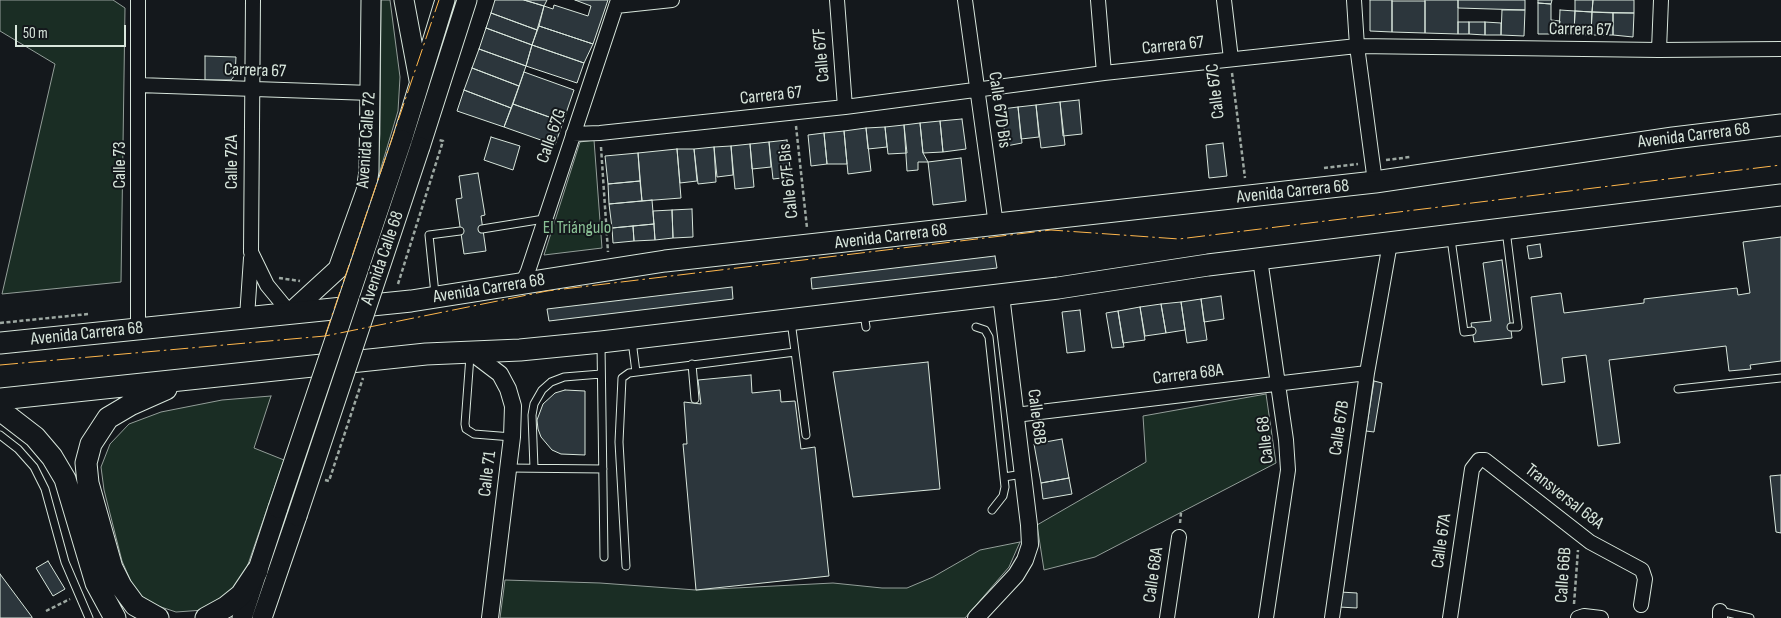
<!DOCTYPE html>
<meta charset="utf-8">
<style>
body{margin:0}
#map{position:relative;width:1781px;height:618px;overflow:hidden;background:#14181c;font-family:"Sofia Sans Condensed",sans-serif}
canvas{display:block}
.scale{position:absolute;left:15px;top:25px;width:111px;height:22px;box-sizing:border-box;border:2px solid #d8e6dc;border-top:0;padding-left:6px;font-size:15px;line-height:18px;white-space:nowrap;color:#d8e6dc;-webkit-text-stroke:4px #14181c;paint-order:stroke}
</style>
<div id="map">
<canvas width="1781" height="618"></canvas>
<div class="scale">50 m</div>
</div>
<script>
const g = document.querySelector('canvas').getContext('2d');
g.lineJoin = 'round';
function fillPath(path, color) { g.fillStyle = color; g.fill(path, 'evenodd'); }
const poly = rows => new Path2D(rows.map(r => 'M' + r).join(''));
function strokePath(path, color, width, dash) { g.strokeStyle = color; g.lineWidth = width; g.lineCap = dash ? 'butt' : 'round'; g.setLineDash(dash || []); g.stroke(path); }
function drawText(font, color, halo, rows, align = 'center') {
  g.font = font + ' "Sofia Sans Condensed",sans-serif'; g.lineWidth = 4; g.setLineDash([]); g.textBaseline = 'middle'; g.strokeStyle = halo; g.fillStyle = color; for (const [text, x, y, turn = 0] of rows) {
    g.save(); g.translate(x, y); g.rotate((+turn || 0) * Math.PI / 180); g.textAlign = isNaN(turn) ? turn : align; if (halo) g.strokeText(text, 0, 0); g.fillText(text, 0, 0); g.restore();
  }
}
const green = poly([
 [0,0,113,0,125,8,121,282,2,294,55,64,0,31,0,0],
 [381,0,390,0,400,77,398,111,377,181,380,134,381,0],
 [594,140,602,248,544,255,580,142,594,140],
 [1266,394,1276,463,1095,557,1044,570,1037,525,1146,462,1143,416,1266,394],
 [271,396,254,448,284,460,245,573,227,596,204,610,176,612,149,603,135,591,122,561,104,490,101,467,110,444,129,424,161,412,222,400,271,396],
 [1020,542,1009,567,965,618,500,618,505,580,600,583,696,590,833,583,882,588,907,588,933,577,980,550,1020,542]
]);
fillPath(green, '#1a2d24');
strokePath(green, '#939e99', 1);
const building = poly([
 [495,0,524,0,544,6,537,30,491,13,495,0],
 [524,0,547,0,544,6,524,0],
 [575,0,608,0,593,44,539,26,544,6,553,9,554,5,588,16,591,6,575,0],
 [1370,0,1392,0,1392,32,1370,31,1370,0],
 [1425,0,1458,0,1458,34,1425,33,1425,0],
 [1458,0,1525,0,1525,10,1458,8,1458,0],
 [1538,0,1552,0,1551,4,1538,3,1538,0],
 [1575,0,1593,0,1592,12,1575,11,1575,0],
 [1593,0,1634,0,1634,13,1592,12,1593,0],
 [1392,1,1425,1,1425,33,1392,32,1392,1],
 [1538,3,1551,4,1551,20,1560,21,1559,34,1538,34,1538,3],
 [1502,10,1525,10,1524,36,1501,35,1502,10],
 [1560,10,1575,11,1574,34,1559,34,1560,10],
 [1575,11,1592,12,1591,35,1574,34,1575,11],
 [1592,12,1613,13,1613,35,1591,35,1592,12],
 [491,13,537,30,532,45,486,28,491,13],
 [1613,13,1634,13,1633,37,1613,35,1613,13],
 [1458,22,1469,22,1469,34,1458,34,1458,22],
 [1469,22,1485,22,1485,35,1469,34,1469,22],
 [1485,22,1501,23,1501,35,1485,35,1485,22],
 [539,26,593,44,584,63,532,45,539,26],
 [486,28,532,45,526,66,479,49,486,28],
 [532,45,584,63,577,83,526,66,532,45],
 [479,49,526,66,519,86,472,68,479,49],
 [205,56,236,57,235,75,231,80,205,80,205,56],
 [472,68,519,86,511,108,464,90,472,68],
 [524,72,574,90,563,122,513,104,524,72],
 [464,90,511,108,504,127,457,111,464,90],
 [1079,100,1082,134,1063,136,1060,102,1079,100],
 [1060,102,1065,145,1041,148,1036,105,1060,102],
 [513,104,563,122,555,145,504,127,513,104],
 [1036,105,1039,137,1021,139,1018,107,1036,105],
 [1018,107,1022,143,1006,146,1002,109,1018,107],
 [962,119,966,149,943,152,940,121,962,119],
 [940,121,943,152,923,153,920,123,940,121],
 [920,123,923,153,928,162,918,162,918,170,907,171,904,125,920,123],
 [904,125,907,153,888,154,885,127,904,125],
 [885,127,887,147,868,149,866,128,885,127],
 [866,128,871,171,848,174,844,131,866,128],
 [844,131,847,164,827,164,824,133,844,131],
 [824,133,827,164,811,166,808,135,824,133],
 [491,137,520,146,513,170,484,160,491,137],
 [787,140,791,177,773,179,769,142,787,140],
 [769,142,771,167,752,169,750,144,769,142],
 [1223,143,1227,176,1209,178,1206,145,1223,143],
 [750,144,754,187,735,189,731,146,750,144],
 [731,146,733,175,717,177,714,147,731,146],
 [714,147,716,182,698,184,694,149,714,147],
 [677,149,694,149,697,181,680,183,677,149],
 [677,149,681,198,642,201,638,153,677,149],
 [638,153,640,181,608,184,605,156,638,153],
 [961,158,966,201,933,205,928,162,961,158],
 [478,173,485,215,481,216,486,251,464,254,456,199,462,198,459,176,478,173],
 [640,181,642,201,609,204,608,184,640,181],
 [652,200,654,224,612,228,609,204,652,200],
 [692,209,693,237,673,238,672,210,692,209],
 [672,210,673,238,655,240,653,211,672,210],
 [654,224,655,240,634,241,633,226,654,224],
 [633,226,634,241,613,243,612,228,633,226],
 [1781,237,1781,361,1750,365,1751,369,1729,371,1726,346,1609,360,1620,443,1598,446,1586,355,1562,358,1565,382,1542,385,1531,297,1561,293,1564,313,1644,303,1644,299,1737,288,1738,295,1750,293,1743,242,1781,237],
 [1540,244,1542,257,1529,259,1527,246,1540,244],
 [995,256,997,268,812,289,811,278,995,256],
 [1502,260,1512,338,1474,342,1471,323,1491,321,1483,263,1502,260],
 [732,287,733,299,549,321,547,309,732,287],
 [1221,296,1224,319,1204,322,1201,299,1221,296],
 [1201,299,1207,340,1187,343,1181,302,1201,299],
 [1181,302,1185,330,1166,333,1161,304,1181,302],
 [1161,304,1166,333,1145,336,1140,307,1161,304],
 [1140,307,1145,340,1123,343,1118,311,1140,307],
 [1080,310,1085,351,1067,353,1062,312,1080,310],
 [1118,311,1124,347,1112,348,1106,313,1118,311],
 [928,362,940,489,853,497,833,372,928,362],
 [751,375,752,393,780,390,781,402,795,401,801,449,815,447,829,576,696,590,683,444,687,444,684,402,701,404,698,380,751,375],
 [1374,381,1382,383,1374,432,1366,431,1374,381],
 [565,390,585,391,585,455,561,454,552,450,541,437,538,429,537,420,543,404,555,393,565,390],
 [1062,439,1069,478,1041,483,1034,444,1062,439],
 [1781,475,1781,533,1776,532,1770,476,1781,475],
 [1069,478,1072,494,1043,499,1041,483,1069,478],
 [48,561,65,589,53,596,36,568,48,561],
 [0,574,32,617,32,618,0,618,0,574],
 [1340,592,1357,593,1357,608,1339,607,1340,592]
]);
fillPath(building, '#2c363c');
strokePath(building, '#d8e6dc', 1);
const service = poly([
 [482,229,544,219],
 [1506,230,1518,327,1511,327],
 [1451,239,1464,332,1472,331],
 [435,294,429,235,460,231],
 [864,314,866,327],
 [791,321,806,435],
 [976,327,985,330,989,337,1005,487,1003,496,992,510],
 [632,341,636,372],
 [601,345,604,557],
 [470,356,465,424,466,429,474,434,512,437],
 [692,364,695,399],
 [1678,389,1781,378],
 [0,435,18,449,34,467,45,489,65,562,89,618],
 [509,468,603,469],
 [534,468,532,415,534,404,542,390,551,382,564,377,601,374],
 [1004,477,1023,474],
 [626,566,619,442,622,378,629,373,795,352],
 [1720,611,1750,618]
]);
const minor = poly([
 [253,0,251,252,267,285,290,313],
 [837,0,845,107],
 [965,0,996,225],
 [1098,0,1104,73],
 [1224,0,1231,59],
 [1354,0,1357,46,1375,182],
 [616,6,672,0],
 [1659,50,1661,0],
 [138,85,371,93],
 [573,134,600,133,845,107,1104,73,1357,46,1659,50,1781,49],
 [1260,259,1286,440,1288,470,1266,618],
 [522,284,528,271,618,0],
 [247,317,251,258],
 [138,329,138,0],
 [1015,415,1367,373],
 [1167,618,1179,537],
 [1332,618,1367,373,1390,243],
 [1450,618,1472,469,1479,460,1485,460,1590,542,1642,570,1645,579,1641,605],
 [1578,618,1584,616,1601,618],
 [1720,618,1720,611]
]);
const tertiary = poly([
 [471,352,500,374,508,389,513,406,512,437,490,618],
 [976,618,1016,575,1025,560,1030,545,1029,525,1001,295]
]);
const secondary = poly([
 [404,0,419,80],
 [402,140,445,0],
 [420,147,467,0],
 [290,313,338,269,366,191,369,171,371,0],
 [242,618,278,508],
 [262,618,297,516]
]);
const primary = poly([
 [0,343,411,301,665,261,1375,182,1673,138,1781,125],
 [0,399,426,354,520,350,601,342,1058,288,1208,265,1781,195],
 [0,410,35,437,52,457,65,479,96,583,115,618],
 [158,618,135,605,121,586,112,568,88,483,86,463,91,444,108,418,130,405,166,389],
 [206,618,226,607,241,595,257,571]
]);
strokePath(service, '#d8e6dc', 9);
strokePath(minor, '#d8e6dc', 16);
strokePath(tertiary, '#d8e6dc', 18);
strokePath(secondary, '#d8e6dc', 21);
strokePath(primary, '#d8e6dc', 23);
strokePath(poly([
 [1232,73,1245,178],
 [796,126,807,228],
 [601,147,608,252],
 [1386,160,1410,157],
 [1324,168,1358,164],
 [279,278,300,281],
 [398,284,443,141,439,140],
 [0,323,88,314],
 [325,480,329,481,363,378],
 [1180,523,1181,513],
 [1574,604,1578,550],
 [46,611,70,599]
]), '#9da8a2', 2.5, [4, 2.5]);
strokePath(service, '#14181c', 7);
strokePath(minor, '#14181c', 14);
strokePath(tertiary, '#14181c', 16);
strokePath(secondary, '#14181c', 19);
strokePath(primary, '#14181c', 21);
const secondaryBridge = poly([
 [278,508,402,140],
 [297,516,420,147]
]);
strokePath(secondaryBridge, '#d8e6dc', 21, []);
strokePath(secondaryBridge, '#14181c', 19);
strokePath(poly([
 [325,336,439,0],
 [0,365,325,336,547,291,1051,230,1179,239,1781,165]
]), '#ffb74d', 1, [18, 4, 2.5, 4]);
drawText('18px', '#d8e6dc', '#14181c', [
 ["Carrera 67",1580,30,1],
 ["Carrera 67",1173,46,-6],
 ["Calle 67F",822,55,-95],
 ["Carrera 67",255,71,2],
 ["Calle 67C",1216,91,-97],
 ["Carrera 67",771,96,-6],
 ["Calle 67D Bis",999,110,82],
 ["Calle 67G",552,136,-71],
 ["Avenida Carrera 68",1694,136,-7],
 ["Avenida Calle 72",367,140,-86],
 ["Calle 72A",232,162,-90],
 ["Calle 73",120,165,-90],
 ["Calle 67F Bis",789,181,-96],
 ["Avenida Carrera 68",1293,192,-6],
 ["Avenida Carrera 68",891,237,-7],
 ["Avenida Calle 68",383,258,-71],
 ["Avenida Carrera 68",489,289,-9],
 ["Avenida Carrera 68",87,334,-6],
 ["Carrera 68A",1188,375,-7],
 ["Calle 68B",1036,417,83],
 ["Calle 67B",1340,428,-82],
 ["Calle 68",1266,440,-96],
 ["Calle 71",488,474,-83],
 ["Transversal 68A",1564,497,38],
 ["Calle 67A",1442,541,-82],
 ["Calle 68A",1154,575,-82],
 ["Calle 66B",1564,575,-86]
]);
drawText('18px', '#8ac095', '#14181c', [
 ["El Triángulo",577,228]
]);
</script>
